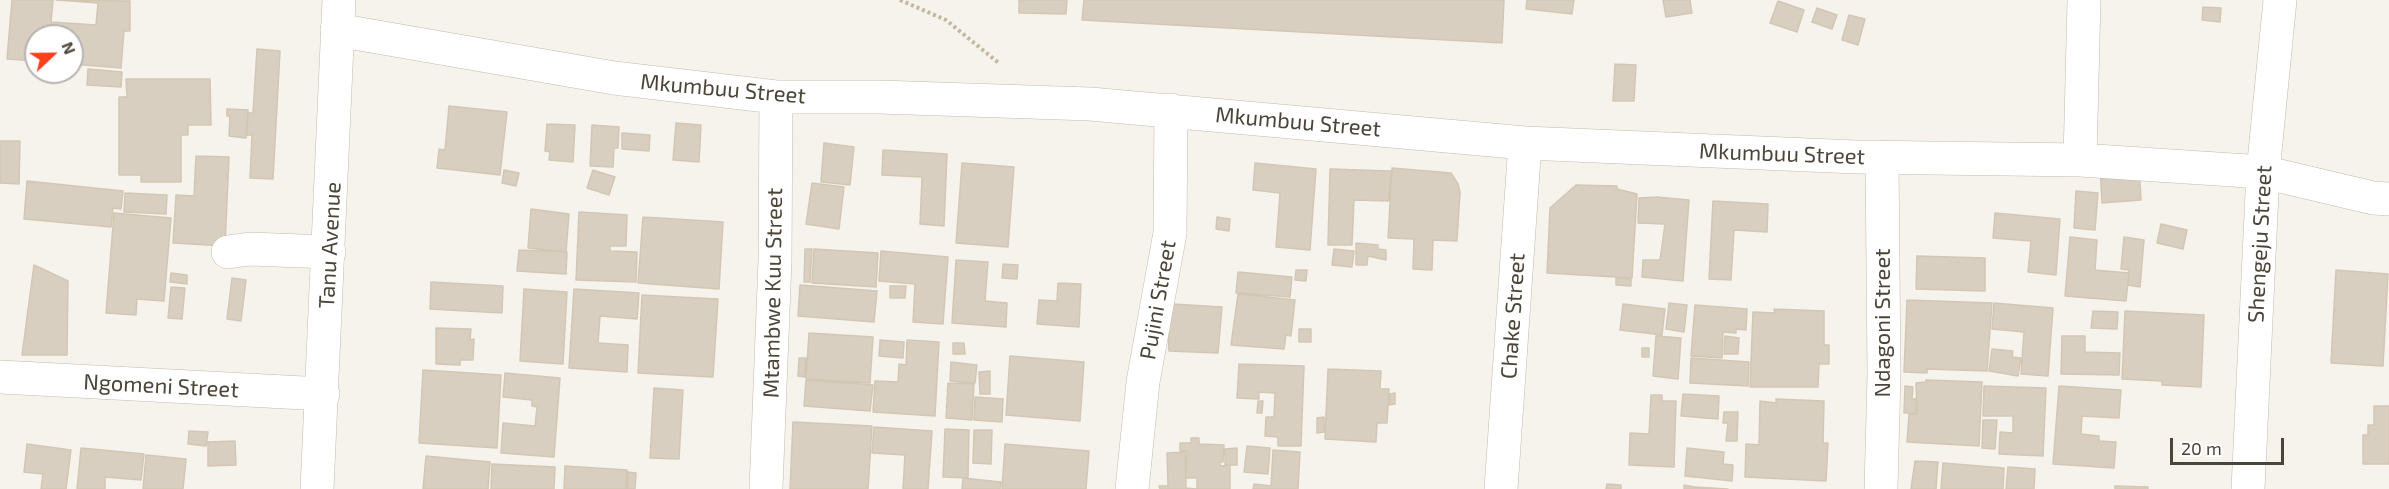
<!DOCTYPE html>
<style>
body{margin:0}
#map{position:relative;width:2389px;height:489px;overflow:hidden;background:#f6f3ec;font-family:"Exo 2",sans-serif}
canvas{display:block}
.north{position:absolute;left:24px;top:24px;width:60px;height:60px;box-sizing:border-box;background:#fff;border:2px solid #b7b4b0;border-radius:50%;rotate:68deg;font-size:16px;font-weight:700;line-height:24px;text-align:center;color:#4b4439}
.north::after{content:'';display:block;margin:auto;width:21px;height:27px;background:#fc3f1d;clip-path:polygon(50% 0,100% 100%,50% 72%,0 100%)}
.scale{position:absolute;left:2170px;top:438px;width:114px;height:27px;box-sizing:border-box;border:3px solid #4b4439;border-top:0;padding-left:8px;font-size:18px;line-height:21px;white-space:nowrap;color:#4b4439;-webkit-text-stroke:4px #fff;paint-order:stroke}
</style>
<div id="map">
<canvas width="2389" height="489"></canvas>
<div class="north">N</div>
<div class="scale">20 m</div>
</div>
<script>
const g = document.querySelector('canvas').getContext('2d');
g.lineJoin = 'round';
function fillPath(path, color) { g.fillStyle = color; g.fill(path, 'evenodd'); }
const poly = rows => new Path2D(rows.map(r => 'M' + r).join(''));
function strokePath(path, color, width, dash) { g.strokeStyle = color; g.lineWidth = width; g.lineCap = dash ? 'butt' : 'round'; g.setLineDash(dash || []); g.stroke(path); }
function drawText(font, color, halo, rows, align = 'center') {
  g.font = font + ' "Exo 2",sans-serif'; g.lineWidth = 4.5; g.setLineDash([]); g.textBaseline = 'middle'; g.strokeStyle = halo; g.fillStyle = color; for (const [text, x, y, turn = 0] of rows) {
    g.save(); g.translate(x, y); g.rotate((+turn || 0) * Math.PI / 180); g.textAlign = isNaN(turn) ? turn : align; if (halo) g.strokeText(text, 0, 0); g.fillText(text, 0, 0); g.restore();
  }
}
const building = poly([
 [12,0,53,0,51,22,96,25,98,3,56,0,130,1,130,31,124,31,121,68,72,64,72,36,36,36,36,61,7,59,12,0],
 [1019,0,1067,0,1066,14,1019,13,1019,0],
 [1084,0,1504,0,1502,43,1082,20,1084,0],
 [1527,0,1574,0,1572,14,1526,9,1527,0],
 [1663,0,1690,0,1692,13,1666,17,1663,0],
 [1778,1,1804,10,1797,32,1770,23,1778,1],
 [2203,7,2221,8,2220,22,2202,20,2203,7],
 [1817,8,1837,15,1832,29,1812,22,1817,8],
 [1849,15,1865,19,1858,45,1842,40,1849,15],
 [257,49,280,51,273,179,250,178,252,135,247,135,248,113,253,113,257,49],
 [1615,64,1636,65,1634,101,1613,101,1615,64],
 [88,69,122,72,121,87,87,85,88,69],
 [126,79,210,79,211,125,188,125,188,135,181,135,181,182,141,182,141,175,119,175,119,97,127,97,126,79],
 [449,106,507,112,500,175,437,168,439,149,445,150,449,106],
 [227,109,248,110,246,138,229,136,230,116,227,116,227,109],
 [676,123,701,125,699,162,673,160,676,123],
 [547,124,575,125,573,162,549,160,550,152,545,151,547,124],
 [592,125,619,127,618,148,614,148,613,167,590,166,592,125],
 [622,133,650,135,649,151,622,149,622,133],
 [0,141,20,141,19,184,0,183,0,141],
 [824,143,854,147,850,185,821,182,824,143],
 [883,150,947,154,944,226,920,224,922,177,882,175,883,150],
 [196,156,229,157,225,246,173,243,176,195,194,196,196,156],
 [962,163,1014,167,1008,247,956,243,962,163],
 [1255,163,1316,169,1310,250,1276,247,1280,193,1253,190,1255,163],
 [2139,163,2141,200,2102,203,2100,166,2139,163],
 [1392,168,1451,173,1458,184,1460,192,1457,241,1433,240,1432,270,1413,269,1414,239,1388,238,1392,168],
 [1330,169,1391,171,1389,201,1354,200,1352,245,1328,245,1330,169],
 [504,170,519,173,516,186,502,183,504,170],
 [593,170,615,177,609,195,587,188,593,170],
 [27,181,123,191,121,209,113,208,111,227,24,219,27,181],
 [812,183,844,187,839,229,806,224,812,183],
 [1576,185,1617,186,1617,189,1637,194,1632,278,1547,273,1550,208,1576,185],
 [2076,191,2098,193,2095,230,2074,228,2076,191],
 [125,193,167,195,166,214,124,212,125,193],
 [1657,197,1689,200,1683,281,1642,277,1643,260,1660,260,1665,224,1638,223,1639,198,1657,197],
 [1713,201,1768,204,1767,232,1734,230,1731,280,1709,279,1713,201],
 [531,209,569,214,566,252,528,248,531,209],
 [579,212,627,215,626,246,610,246,610,251,637,252,636,282,576,280,579,212],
 [114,213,171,218,164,301,137,299,136,315,106,313,114,213],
 [1995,213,2060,219,2056,275,2028,272,2031,241,1993,238,1995,213],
 [643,217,723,222,719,289,638,283,643,217],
 [1217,217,1230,219,1229,231,1216,229,1217,217],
 [2161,224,2187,230,2183,249,2157,243,2161,224],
 [2070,237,2097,240,2095,270,2129,273,2126,301,2065,296,2070,237],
 [2124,237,2144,240,2140,287,2128,285,2129,270,2121,269,2124,237],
 [1356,243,1378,245,1378,249,1386,250,1386,260,1368,256,1367,265,1356,265,1356,243],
 [805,249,812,249,810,282,804,282,805,249],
 [814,249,878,253,876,287,812,283,814,249],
 [1334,249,1354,251,1352,267,1332,265,1334,249],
 [519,250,567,252,566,274,517,271,519,250],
 [881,251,948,257,943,324,913,322,915,284,879,281,881,251],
 [1917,256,1985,258,1985,291,1916,289,1917,256],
 [956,260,988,262,985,301,1007,303,1006,327,952,323,956,260],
 [1003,264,1018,265,1017,279,1002,278,1003,264],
 [34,265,68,281,67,355,22,355,34,265],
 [1296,270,1307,270,1306,281,1295,280,1296,270],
 [2336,270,2388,274,2383,366,2331,363,2336,270],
 [1238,272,1292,277,1290,297,1236,293,1238,272],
 [171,273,187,275,187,284,170,282,171,273],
 [232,278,246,280,241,321,227,319,232,278],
 [1616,278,1631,279,1631,286,1616,285,1616,278],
 [431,282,503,286,502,313,430,309,431,282],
 [1058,283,1081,284,1079,327,1037,324,1039,300,1057,301,1058,283],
 [800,285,877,291,874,322,798,316,800,285],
 [890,286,906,286,905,298,890,298,890,286],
 [171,287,185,288,182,319,168,318,171,287],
 [524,289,567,292,563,364,520,361,524,289],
 [574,289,639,293,637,319,600,316,598,343,628,345,627,372,569,368,574,289],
 [1238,294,1295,300,1291,336,1286,335,1284,349,1231,345,1238,294],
 [642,295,718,299,713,377,638,373,642,295],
 [1907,300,1992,303,1987,371,1927,369,1927,373,1904,372,1907,300],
 [1669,303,1687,305,1684,332,1666,329,1669,303],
 [1994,303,2053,308,2048,376,2021,374,2024,332,1992,329,1994,303],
 [1172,304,1222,307,1218,353,1169,351,1168,326,1172,304],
 [1623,304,1665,309,1662,335,1620,330,1623,304],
 [1695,305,1747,309,1746,330,1736,329,1736,333,1723,332,1722,358,1691,356,1695,305],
 [1774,309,1824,311,1824,345,1829,345,1829,364,1819,364,1818,387,1750,387,1753,312,1775,313,1774,309],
 [2093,311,2118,312,2117,329,2091,328,2093,311],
 [2125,311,2204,315,2201,387,2162,385,2162,381,2122,379,2125,311],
 [436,328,471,329,470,340,474,339,473,360,460,360,460,365,436,364,436,328],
 [1299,329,1311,329,1311,342,1299,342,1299,329],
 [809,333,873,337,870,383,806,379,809,333],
 [1656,336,1681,338,1678,379,1653,376,1656,336],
 [1725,336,1739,338,1738,354,1724,354,1725,336],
 [2062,336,2085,336,2085,352,2120,353,2119,375,2061,374,2062,336],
 [880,340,904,342,903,358,879,356,880,340],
 [907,340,939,342,935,416,873,412,875,381,898,382,899,364,906,365,907,340],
 [953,343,964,343,965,354,953,354,953,343],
 [1642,348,1649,348,1649,357,1642,357,1642,348],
 [1992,349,2013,351,2012,357,2021,358,2018,376,1989,371,1992,349],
 [1010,356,1084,362,1080,421,1006,415,1010,356],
 [799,358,806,358,805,377,798,376,799,358],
 [1691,358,1749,362,1748,386,1690,383,1691,358],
 [951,362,977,365,975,383,950,381,951,362],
 [1239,364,1304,366,1301,446,1278,446,1278,437,1265,436,1266,417,1274,417,1275,393,1259,392,1259,399,1237,398,1239,364],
 [1328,369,1381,371,1380,389,1389,389,1387,423,1377,423,1376,442,1325,439,1328,369],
 [423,370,501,375,497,448,419,443,423,370],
 [990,371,990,394,980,394,979,372,990,371],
 [505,373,560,378,554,457,501,453,503,423,535,426,537,407,532,406,532,400,503,397,505,373],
 [806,380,873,385,870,411,804,406,806,380],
 [1926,380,1982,382,1979,446,1907,442,1909,414,1917,414,1916,383,1926,382,1926,380],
 [948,383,974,384,972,420,946,418,948,383],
 [1905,386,1913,387,1912,399,1917,399,1916,413,1904,413,1905,386],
 [1984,386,2046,388,2043,456,1999,454,2000,432,2013,433,2013,416,1983,416,1984,386],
 [2059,386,2121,390,2119,418,2082,416,2081,434,2099,436,2099,441,2116,442,2114,468,2053,464,2059,386],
 [654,388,683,390,679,459,650,458,654,388],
 [1395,393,1395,404,1389,405,1390,394,1395,393],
 [1683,394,1719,396,1718,419,1681,416,1683,394],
 [1651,395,1662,395,1662,401,1676,401,1674,467,1629,465,1630,433,1649,434,1651,395],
 [975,397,1003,399,1002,422,974,420,975,397],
 [1776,399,1824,401,1823,443,1828,443,1826,481,1745,477,1746,444,1759,445,1760,401,1776,403,1776,399],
 [1258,401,1263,401,1262,413,1257,413,1258,401],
 [2374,406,2389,406,2389,464,2363,464,2363,435,2368,435,2368,425,2374,425,2374,406],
 [1724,412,1738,412,1737,441,1726,441,1728,423,1723,423,1724,412],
 [1324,417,1324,432,1317,433,1317,418,1324,417],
 [1983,420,1997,420,1995,449,1982,448,1983,420],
 [793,422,872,426,868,489,790,489,793,422],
 [874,427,932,431,928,489,903,489,905,455,872,453,874,427],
 [945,429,969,430,968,478,943,477,945,429],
 [974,430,992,430,991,464,973,463,974,430],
 [189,431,208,432,206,446,188,444,189,431],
 [1191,438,1199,438,1199,444,1224,445,1223,462,1220,462,1220,466,1230,465,1230,489,1197,489,1197,478,1186,478,1187,451,1180,451,1180,443,1191,443,1191,438],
 [235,441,236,465,208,466,208,442,235,441],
 [27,444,71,450,66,489,41,489,43,474,24,472,27,444],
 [1005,444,1089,451,1086,489,1002,489,1005,444],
 [1247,446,1270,448,1268,474,1244,472,1247,446],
 [81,448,144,454,141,480,105,477,105,489,77,489,81,448],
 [1237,448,1237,465,1225,465,1225,449,1237,448],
 [1687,448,1724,452,1723,464,1733,465,1732,481,1685,476,1687,448],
 [1273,450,1300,452,1298,489,1253,489,1254,484,1271,486,1273,450],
 [1185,452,1186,488,1196,489,1160,489,1159,486,1168,486,1167,453,1185,452],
 [146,455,186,459,183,489,143,489,146,455],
 [426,456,490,462,488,489,423,489,426,456],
 [1915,461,1938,462,1936,489,1911,489,1915,461],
 [1943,463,2004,468,2003,489,1941,489,1943,463],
 [492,464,555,467,554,489,491,489,492,464],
 [565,466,627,470,626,489,564,489,565,466],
 [2008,467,2035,469,2034,489,2006,489,2008,467],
 [628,472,636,473,635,489,627,489,628,472],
 [963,478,1001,482,1000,489,962,489,963,478],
 [1607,484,1621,485,1621,489,1606,489,1607,484],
 [1684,485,1695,487,1728,489,1684,489,1684,485],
 [2115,486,2148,487,2148,489,2115,489,2115,486]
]);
fillPath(building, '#d8cfc1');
strokePath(building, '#d3c7b4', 1.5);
const minor = poly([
 [337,30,614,78,776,97,879,97,1090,104,1525,143,1856,157,2080,160,2263,172,2373,198,2389,199],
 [2080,160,2084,0],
 [228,252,250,249,329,252],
 [0,377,323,394],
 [766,489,775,260,776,97],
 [1132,489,1143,382,1170,233,1171,110],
 [1501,489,1525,143],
 [1881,489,1884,375,1882,158],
 [2248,489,2263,172,2280,0]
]);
const tertiary = poly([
 [317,489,339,0]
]);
strokePath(minor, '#c2bbae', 34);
strokePath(tertiary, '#c2bbae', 34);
strokePath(poly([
 [900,0,946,20,1000,64]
]), '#c4b79f', 4, [3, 3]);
strokePath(minor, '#fff', 33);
strokePath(tertiary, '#fff', 33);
drawText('22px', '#4b4439', '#fff', [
 ["Mkumbuu Street",723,89,5],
 ["Mkumbuu Street",1298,122,5],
 ["Mkumbuu Street",1782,154,2],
 ["Shengeju Street",2260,244,-87],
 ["Tanu Avenue",330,245,-87],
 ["Mtambwe Kuu Street",773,293,-89],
 ["Pujini Street",1158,300,-80],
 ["Chake Street",1513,316,-86],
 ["Ndagoni Street",1883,323,-90],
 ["Ngomeni Street",161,386,3]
]);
</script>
